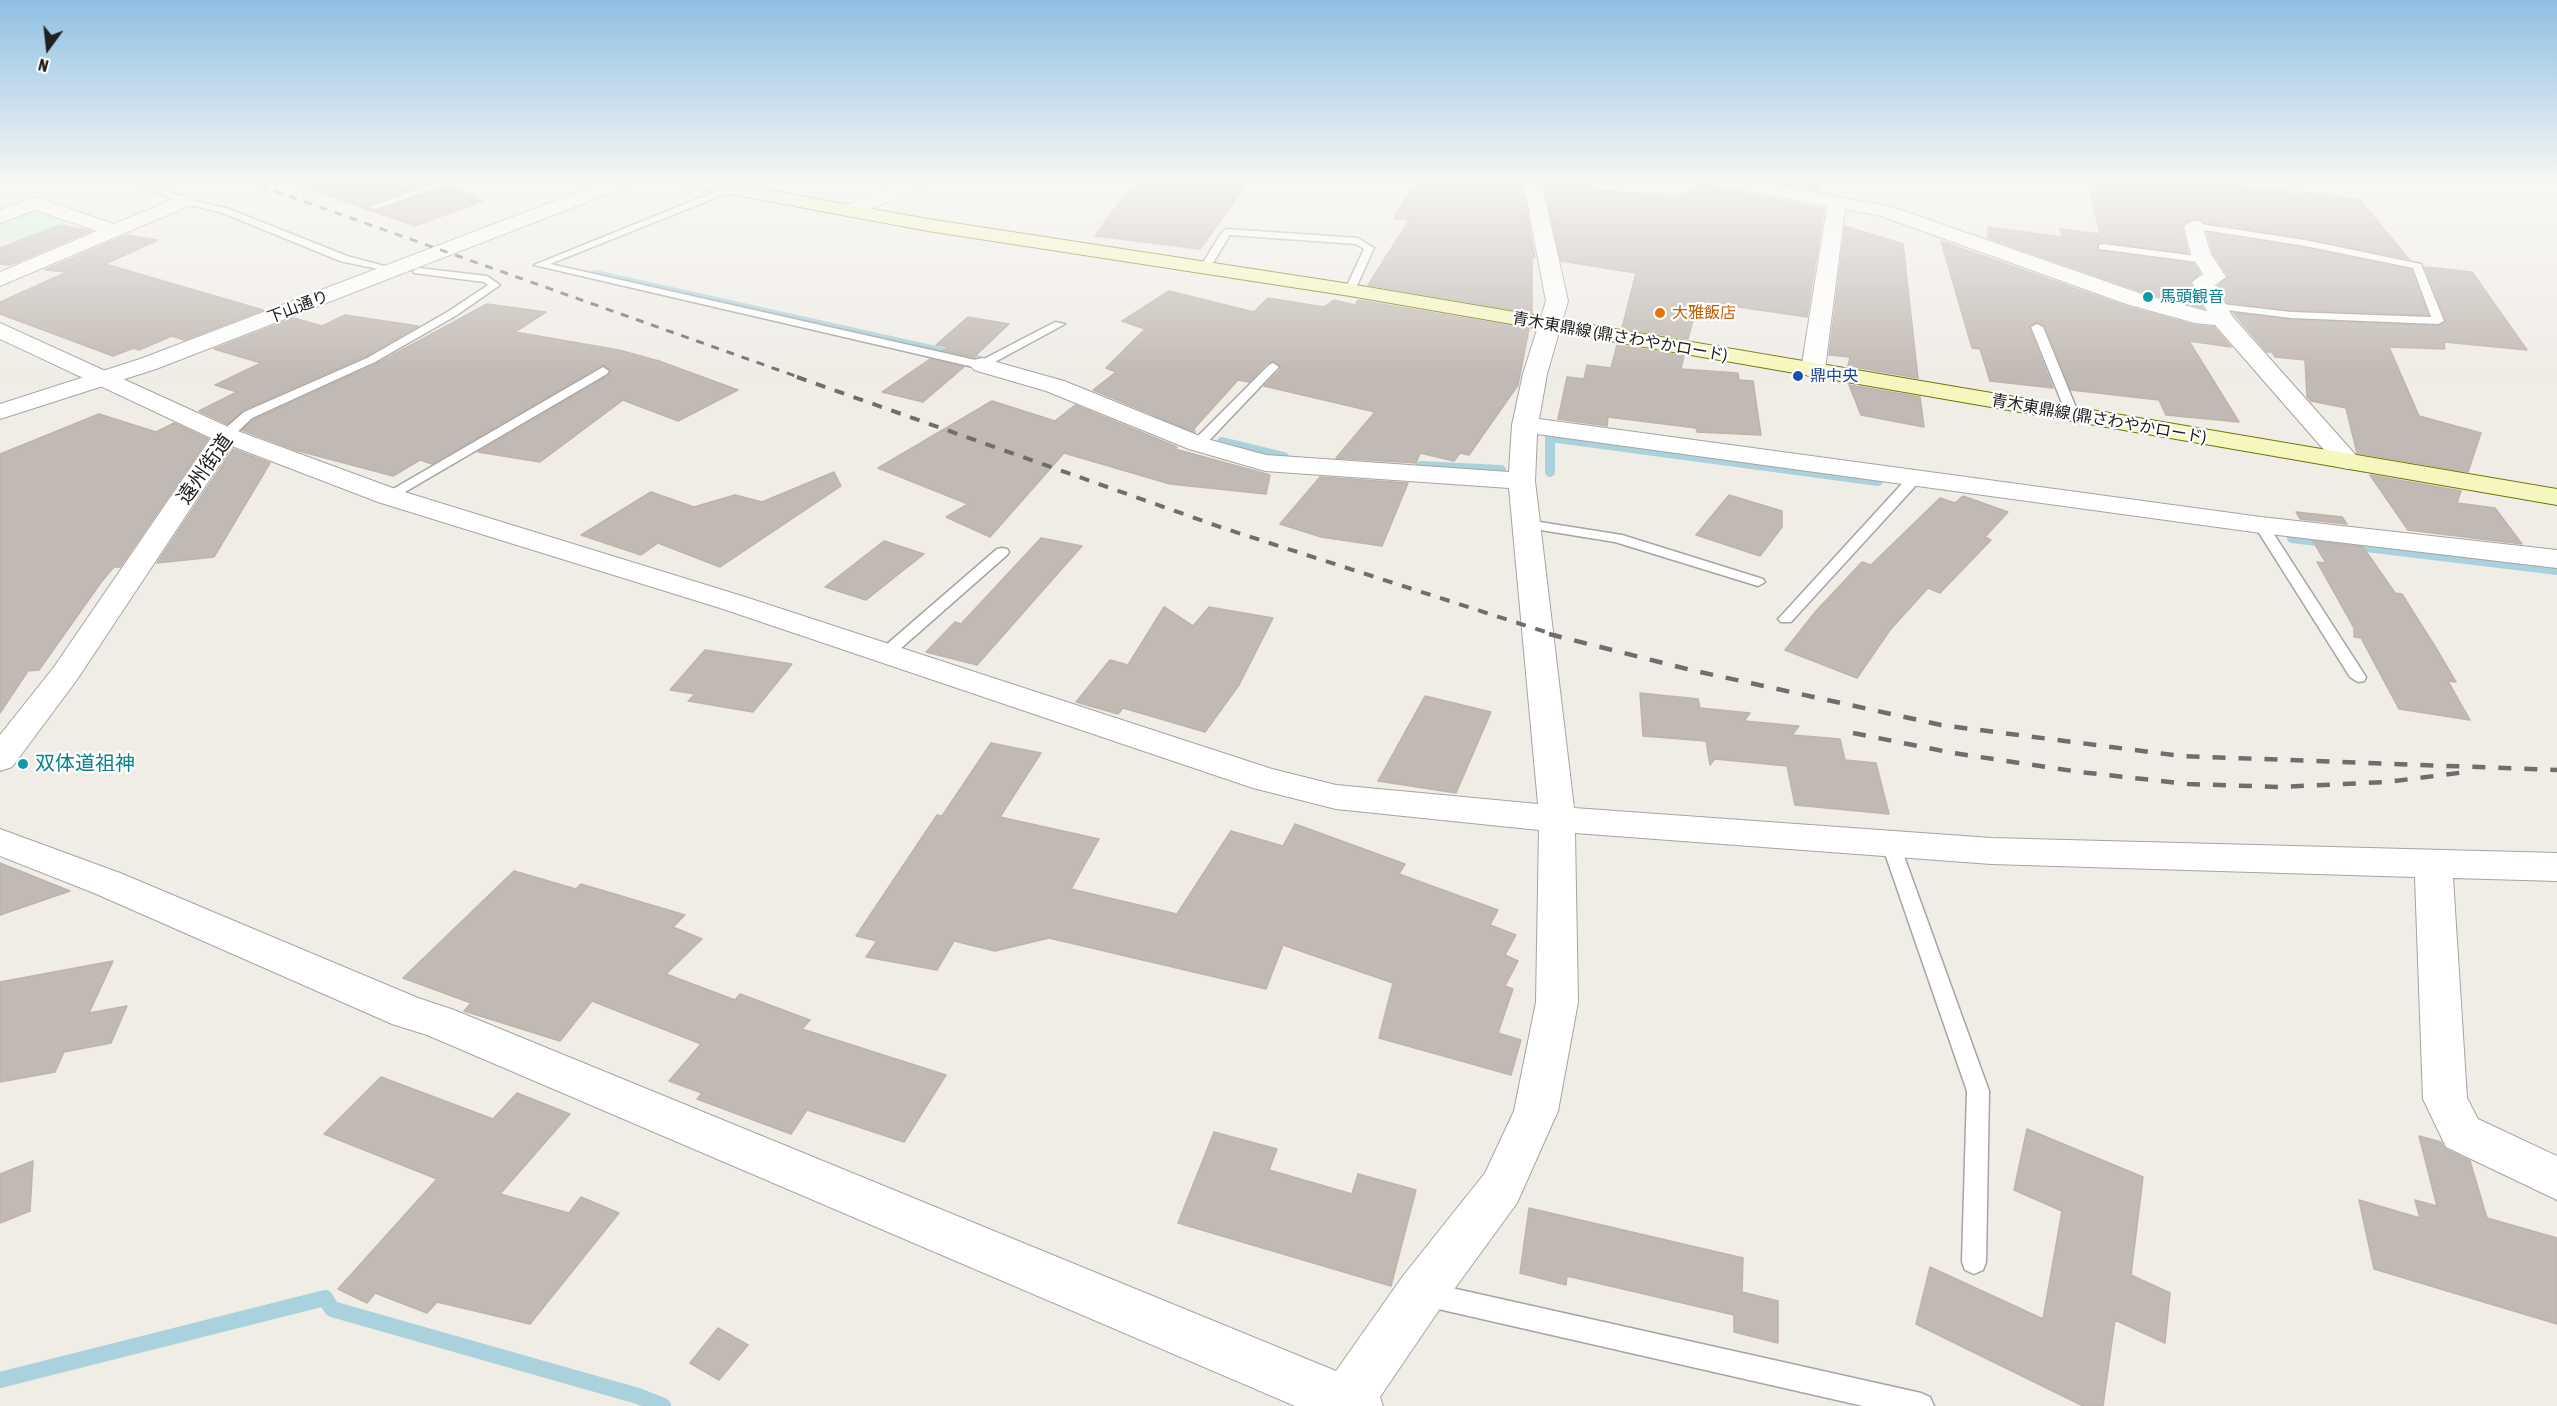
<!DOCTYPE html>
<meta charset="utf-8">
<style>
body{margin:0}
#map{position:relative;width:2557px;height:1406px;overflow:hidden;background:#f0ede7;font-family:"Asap Condensed",sans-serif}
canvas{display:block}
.north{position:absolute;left:18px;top:18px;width:60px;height:60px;-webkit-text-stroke:4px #fff;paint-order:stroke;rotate:195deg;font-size:16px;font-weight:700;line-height:24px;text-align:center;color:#202020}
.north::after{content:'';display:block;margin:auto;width:21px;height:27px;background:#202020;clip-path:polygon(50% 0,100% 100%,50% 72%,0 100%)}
</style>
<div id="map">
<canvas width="2557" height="1406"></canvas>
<div class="north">N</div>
</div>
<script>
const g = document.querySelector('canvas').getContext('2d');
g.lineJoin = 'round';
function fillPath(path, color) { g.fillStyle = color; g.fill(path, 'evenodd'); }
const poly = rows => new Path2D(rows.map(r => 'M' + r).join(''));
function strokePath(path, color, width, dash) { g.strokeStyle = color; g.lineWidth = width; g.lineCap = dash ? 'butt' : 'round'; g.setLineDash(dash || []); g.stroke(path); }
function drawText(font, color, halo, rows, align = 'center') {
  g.font = font + ' "Asap Condensed","Noto Sans JP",sans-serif'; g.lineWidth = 4.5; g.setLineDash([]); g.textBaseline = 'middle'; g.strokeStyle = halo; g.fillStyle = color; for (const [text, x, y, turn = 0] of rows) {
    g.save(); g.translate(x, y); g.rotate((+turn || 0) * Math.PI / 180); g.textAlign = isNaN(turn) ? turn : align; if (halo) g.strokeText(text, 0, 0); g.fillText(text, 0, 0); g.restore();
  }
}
fillPath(poly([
 [37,208,74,219,13,242,0,239,0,221]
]), '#c6f8c9');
strokePath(poly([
 [595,274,980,360]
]), '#a9d2dc', 8);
strokePath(poly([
 [1158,419,1191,432],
 [1222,442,1284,457],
 [1421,466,1501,470],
 [1550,472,1550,437,1878,481],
 [2292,538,2557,570]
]), '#a9d2dc', 10);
strokePath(poly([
 [0,1380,325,1298,332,1309,638,1396,663,1406]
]), '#a9d2dc', 16);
const building = poly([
 [298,180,438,180,366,206,375,211,451,185,483,201,415,226,297,185,298,180],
 [1135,180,1191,180,1240,184,1237,188,1244,188,1200,249,1095,236,1135,180],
 [1420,180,1521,180,1535,258,1532,257,1532,313,1368,285,1410,219,1394,219,1414,181,1420,180],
 [1543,180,1598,180,1595,190,1682,196,1700,180,1706,180,1717,187,1824,209,1807,317,1698,301,1688,339,1622,328,1636,273,1561,261,1543,180],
 [1759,180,1827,180,1819,191,1759,180],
 [2088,180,2194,180,2287,190,2293,196,2299,196,2303,192,2359,199,2409,259,2305,238,2203,222,2195,218,2182,225,2188,253,2103,242,2097,244,2099,251,2194,264,2200,273,2190,283,2203,308,2143,292,1988,238,1988,227,2062,237,2060,229,2100,234,2088,180],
 [60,225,91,231,10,265,0,264,0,248,60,225],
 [1845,226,1903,244,1918,378,1848,366,1850,357,1829,355,1845,226],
 [2207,233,2305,248,2411,270,2428,315,2291,310,2227,302,2218,286,2228,276,2213,253,2207,233],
 [126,235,158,240,105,264,263,310,184,340,172,336,139,350,134,348,113,356,0,314,0,302,67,272,45,270,126,235],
 [1941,241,2125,306,2194,325,2214,327,2231,347,2189,341,2239,422,2166,415,2159,400,2071,390,2045,326,2038,322,2029,328,2053,388,1990,381,1980,349,1972,348,1941,241],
 [2425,267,2472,272,2527,350,2444,342,2445,349,2389,347,2419,416,2481,433,2468,472,2357,453,2346,408,2311,401,2307,397,2305,360,2275,357,2272,352,2267,352,2233,313,2291,320,2439,326,2446,320,2425,267],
 [1169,291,1254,312,1268,298,1324,307,1334,300,1355,305,1358,300,1529,329,1518,385,1469,455,1460,453,1454,461,1420,453,1416,463,1336,458,1375,412,1264,386,1281,369,1274,361,1267,363,1249,382,1238,380,1192,431,1093,390,1116,372,1106,368,1145,329,1122,321,1169,291],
 [487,304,546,312,515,332,619,350,659,361,738,390,678,421,623,400,540,462,478,452,608,376,611,371,602,365,432,464,420,460,393,476,295,450,242,430,253,420,376,364,487,304],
 [345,315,418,326,366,356,243,410,227,424,199,411,237,392,215,385,261,363,214,349,294,318,322,326,345,315],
 [968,317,1009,324,974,357,943,350,949,347,936,345,968,317],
 [1617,345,1684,356,1681,369,1738,373,1739,380,1753,381,1761,435,1697,432,1696,428,1608,417,1607,426,1558,419,1567,377,1584,379,1587,365,1611,368,1617,345],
 [930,359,964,367,923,402,882,392,930,359],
 [1849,385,1920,397,1924,427,1861,415,1849,385],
 [992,401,1055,421,1075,405,1177,447,1175,449,1270,475,1266,494,1170,484,1064,453,990,537,946,517,968,504,878,468,992,401],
 [99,414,156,432,174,423,208,439,120,567,114,567,102,581,39,670,28,671,0,713,0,454,99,414],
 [233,449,270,463,214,557,157,563,233,449],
 [834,472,841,486,720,567,658,543,641,555,581,535,651,492,694,507,735,495,762,502,834,472],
 [2370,475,2461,491,2457,503,2495,508,2522,544,2408,530,2370,475],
 [1320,477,1408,483,1382,546,1321,537,1280,524,1320,477],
 [1729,495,1782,511,1782,527,1760,556,1696,535,1729,495],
 [1963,496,2008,512,1985,537,1991,540,1940,593,1928,588,1890,630,1857,678,1785,650,1816,611,1862,562,1871,565,1940,498,1955,503,1963,496],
 [2296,512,2342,517,2347,524,2300,519,2296,512],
 [1041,538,1082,546,977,665,926,652,955,622,961,624,1041,538],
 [884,541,924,554,866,600,825,587,884,541],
 [2313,541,2363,547,2395,593,2402,594,2436,648,2456,682,2448,681,2470,720,2399,709,2361,638,2354,637,2354,628,2317,562,2326,563,2313,541],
 [1164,607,1193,626,1209,607,1273,618,1239,685,1205,732,1123,708,1118,714,1076,702,1110,660,1128,665,1164,607],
 [705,650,792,664,753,712,688,701,695,694,670,690,705,650],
 [1640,693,1698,699,1700,708,1750,713,1744,721,1799,726,1792,735,1840,739,1845,760,1876,763,1889,814,1795,805,1787,766,1715,759,1710,765,1706,741,1643,736,1640,693],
 [1425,696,1491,712,1456,793,1378,781,1425,696],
 [991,743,1041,753,1000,817,1099,839,1071,889,1177,914,1231,831,1283,846,1295,824,1405,864,1399,874,1498,910,1490,925,1516,935,1505,955,1518,961,1505,986,1513,989,1498,1033,1521,1040,1511,1075,1379,1038,1393,983,1283,945,1266,989,1049,938,995,951,954,941,937,970,866,957,877,941,856,936,937,815,942,816,991,743],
 [0,863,70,891,0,915,0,863],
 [514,871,576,889,581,884,685,915,673,927,702,939,666,974,735,1000,740,994,810,1020,802,1029,946,1075,904,1142,807,1110,791,1134,697,1099,702,1093,669,1081,701,1044,592,1001,560,1041,464,1011,471,1003,403,978,514,871],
 [113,961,89,1013,127,1006,111,1043,64,1052,55,1072,0,1082,0,982,113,961],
 [381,1077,493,1119,517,1093,570,1114,500,1194,569,1213,581,1197,619,1213,530,1324,437,1302,427,1313,375,1293,367,1303,338,1289,437,1179,324,1134,381,1077],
 [2027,1129,2143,1177,2131,1275,2170,1293,2165,1343,2115,1320,2103,1406,2083,1406,1916,1324,1930,1267,2043,1319,2062,1211,2014,1190,2027,1129],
 [1214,1132,1277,1149,1269,1170,1352,1194,1358,1174,1416,1190,1391,1286,1178,1223,1214,1132],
 [2419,1136,2441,1142,2445,1149,2470,1161,2487,1218,2557,1238,2557,1324,2374,1269,2359,1200,2420,1218,2415,1200,2437,1206,2419,1136],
 [33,1161,30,1211,0,1223,0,1174,33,1161],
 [1529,1208,1743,1258,1742,1292,1778,1301,1778,1343,1734,1332,1734,1315,1567,1276,1566,1285,1520,1273,1529,1208],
 [718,1328,748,1345,719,1380,690,1363,718,1328]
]);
fillPath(building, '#c1b9b3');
strokePath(building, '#c1b3aa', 1.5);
const service = poly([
 [128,180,141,180,187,199,229,209,347,256,388,267,383,270,340,261,223,213,181,203,128,180],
 [445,180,459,180,376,209,368,207,445,180],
 [2282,180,2292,180,2301,192,2299,194,2293,194,2282,180],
 [727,187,732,190,730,192,550,264,980,361,1055,322,1065,324,982,369,534,265,727,187],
 [2194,223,2305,240,2421,264,2444,321,2438,324,2291,318,2210,308,2210,304,2214,303,2291,312,2431,317,2413,268,2305,246,2191,228,2191,224,2194,223],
 [1227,229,1358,238,1374,248,1355,290,1350,293,1345,290,1364,249,1356,244,1230,235,1208,271,1200,271,1199,269,1222,232,1227,229],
 [2103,244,2205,257,2210,260,2205,263,2099,249,2099,245,2103,244],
 [418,268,487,276,500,285,457,315,375,362,252,418,231,438,221,438,221,432,244,412,367,358,449,311,488,285,484,282,414,273,413,271,418,268],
 [2037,324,2043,327,2079,415,2077,418,2073,419,2067,415,2031,327,2037,324],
 [1273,363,1279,367,1277,369,1203,447,1193,447,1193,441,1269,365,1273,363],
 [603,367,609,371,607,374,393,499,383,499,381,496,603,367],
 [1914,475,1919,476,1919,482,1791,622,1781,622,1778,619,1781,616,1909,476,1914,475],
 [1527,520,1622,535,1763,579,1765,582,1758,586,1615,542,1522,527,1522,521,1527,520],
 [2261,521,2268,525,2366,677,2364,681,2358,682,2350,677,2254,525,2261,521],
 [1002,548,1007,549,1009,552,1007,555,891,657,879,657,877,654,879,651,997,549,1002,548],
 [1891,838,1898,840,1900,845,1989,1091,1986,1262,1983,1270,1974,1274,1965,1270,1962,1262,1967,1091,1882,845,1884,840,1891,838],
 [1425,1282,1921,1393,1930,1397,1934,1406,1863,1406,1425,1306,1416,1302,1413,1294,1416,1286,1425,1282]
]);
const minor = poly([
 [733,180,756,180,734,194,720,194,718,190,720,186,733,180],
 [906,180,931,180,928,184,857,215,850,217,840,211,843,207,906,180],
 [1523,180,1541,180,1568,301,1547,374,1539,419,2261,517,2557,550,2557,568,2261,533,1537,434,1535,481,1574,808,1991,838,2557,853,2557,881,2453,878,2467,1098,2478,1119,2557,1156,2557,1200,2446,1147,2423,1099,2415,877,1991,864,1575,833,1578,1002,1558,1111,1517,1203,1439,1310,1380,1397,1383,1406,1295,1406,427,1035,392,1024,94,893,0,856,0,829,120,873,418,998,454,1010,1336,1371,1403,1276,1485,1173,1514,1111,1536,1002,1539,830,1336,809,1253,788,720,608,378,502,232,446,76,681,12,767,0,771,0,735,54,667,211,438,0,339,0,323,235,430,398,490,742,596,1272,769,1336,785,1538,804,1509,488,1265,471,1189,449,1046,391,974,370,970,365,974,360,982,358,1064,381,1207,439,1266,455,1509,472,1512,425,1523,374,1546,301,1523,180],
 [1708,180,1747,180,1892,207,2142,294,2207,311,2192,282,2203,274,2191,255,2184,226,2194,220,2201,222,2211,254,2226,277,2215,285,2232,316,2361,461,2357,467,2348,469,2339,467,2215,325,2195,323,2126,304,1881,216,1845,209,1825,370,1821,375,1813,377,1805,375,1801,370,1827,206,1717,185,1708,180],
 [184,195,191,197,193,201,191,205,0,286,0,272,97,231,35,210,0,223,0,210,35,197,114,224,184,195]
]);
const tertiary = poly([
 [610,180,636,180,633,184,156,369,0,419,0,404,140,359,610,180]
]);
const secondary = poly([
 [673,180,712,180,928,219,1350,284,2557,489,2557,505,1350,296,928,231,682,185,673,180]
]);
strokePath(service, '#a4a4a4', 3);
strokePath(minor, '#a4a4a4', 2);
strokePath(tertiary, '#a4a4a4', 2);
strokePath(secondary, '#6c7509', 2);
fillPath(service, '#fff');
fillPath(minor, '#fff');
fillPath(tertiary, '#fff');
fillPath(secondary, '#f6f7be');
strokePath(poly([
 [244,180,801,378]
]), '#6e6e6e', 3, [8, 8]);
strokePath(poly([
 [797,377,1223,528,1555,635]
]), '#6e6e6e', 4, [10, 10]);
strokePath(poly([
 [1549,634,1691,670,1941,725,2181,756,2557,770],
 [1853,733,1953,753,2080,772,2188,784,2279,787,2387,782,2466,772]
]), '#6e6e6e', 4.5, [13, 13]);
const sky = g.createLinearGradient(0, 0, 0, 377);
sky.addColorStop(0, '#8fc0e3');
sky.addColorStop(0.48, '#f8f7f4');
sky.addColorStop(1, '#f8f7f400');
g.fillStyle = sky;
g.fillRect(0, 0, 2557, 377);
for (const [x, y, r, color] of [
 [2148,297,6,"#0f9aa8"],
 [1660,313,6,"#e8710a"],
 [1798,376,6,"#1a4fb4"],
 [23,764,6,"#0f9aa8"]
]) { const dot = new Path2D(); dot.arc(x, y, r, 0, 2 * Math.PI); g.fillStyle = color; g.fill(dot); strokePath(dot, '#fff', 2); }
drawText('16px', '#0d838f', '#fff', [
 ["馬頭観音",2160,297]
], 'left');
drawText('16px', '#202020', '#fff', [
 ["下山通り",298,307,-21],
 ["青木東鼎線 (鼎さわやかロード)",1620,337,10],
 ["青木東鼎線 (鼎さわやかロード)",2099,419,10]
]);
drawText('16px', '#c56008', '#fff', [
 ["大雅飯店",1672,313]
], 'left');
drawText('16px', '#164399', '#fff', [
 ["鼎中央",1810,376]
], 'left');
drawText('20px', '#202020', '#fff', [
 ["遠州街道",205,469,-55]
]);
drawText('20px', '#0d838f', '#fff', [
 ["双体道祖神",35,764]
], 'left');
</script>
